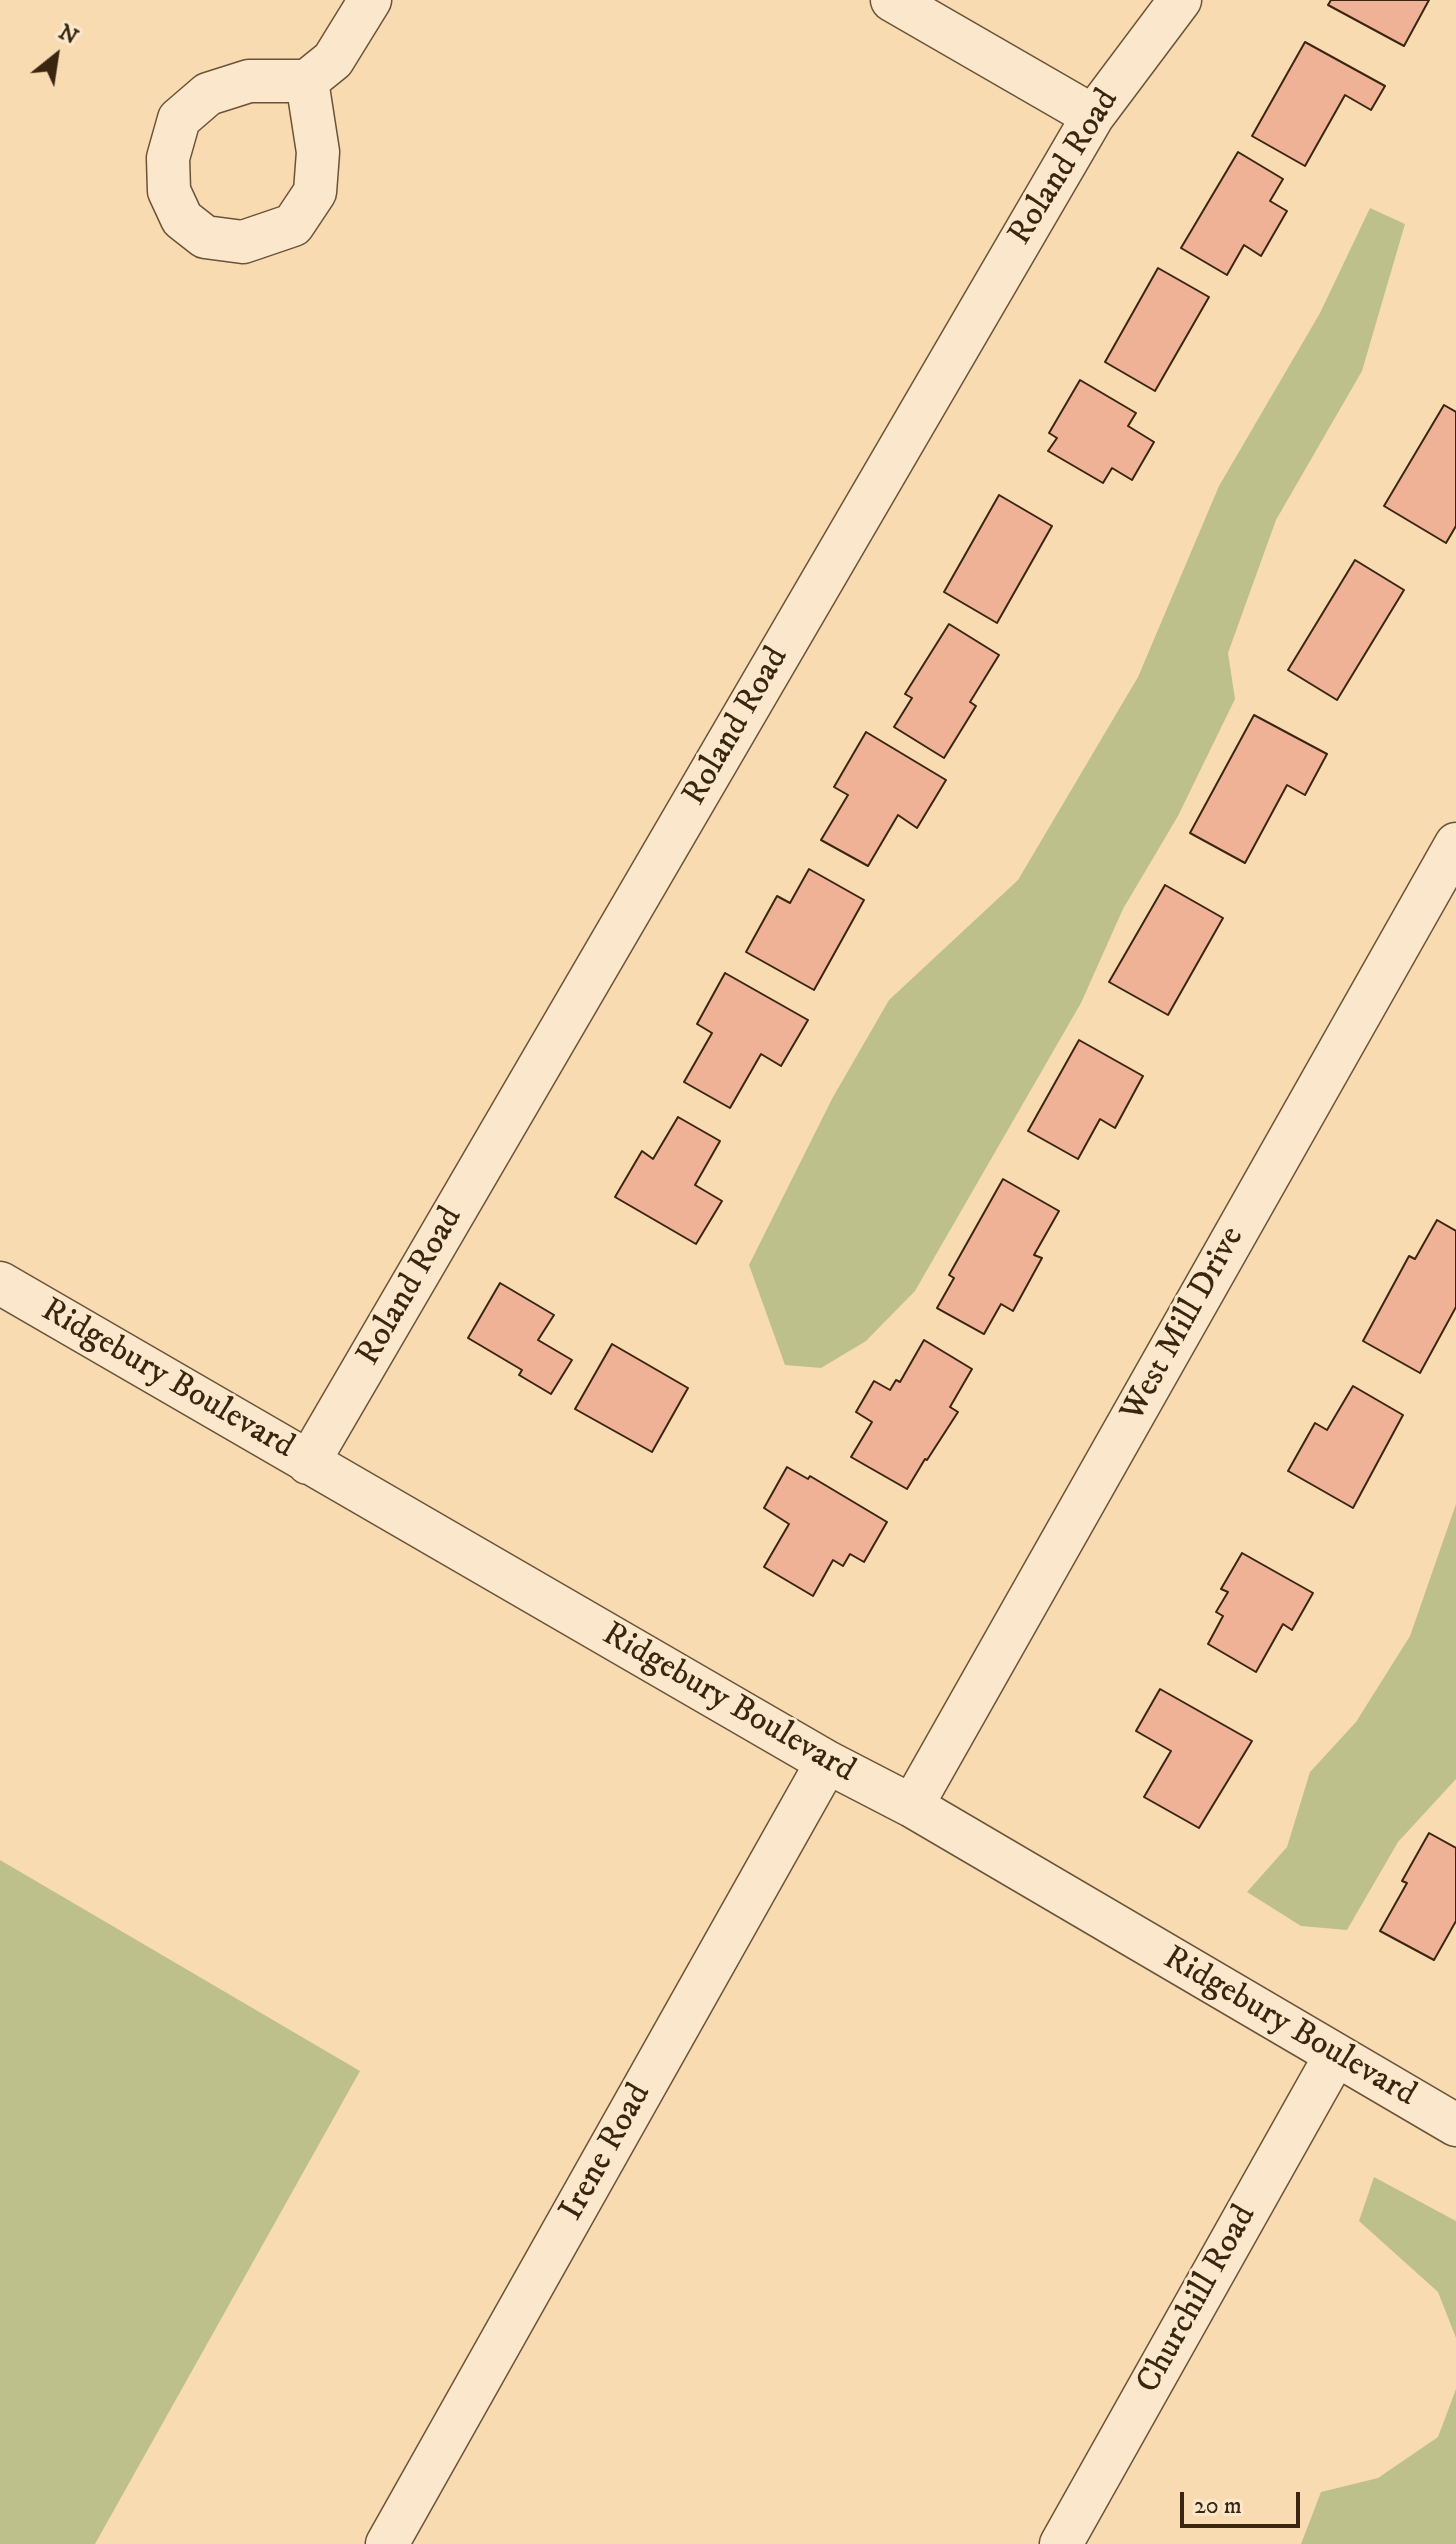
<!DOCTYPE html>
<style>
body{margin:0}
#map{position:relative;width:1456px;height:2544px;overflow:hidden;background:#f9dbb1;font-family:"IM FELL DW Pica",serif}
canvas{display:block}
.north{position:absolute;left:16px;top:16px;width:80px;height:80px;-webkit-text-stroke:6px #fbe8cc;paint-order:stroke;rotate:30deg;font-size:22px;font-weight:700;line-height:32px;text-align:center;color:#3a2610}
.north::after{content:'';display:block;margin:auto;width:28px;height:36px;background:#3a2610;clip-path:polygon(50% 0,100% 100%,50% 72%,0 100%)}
.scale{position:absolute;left:1180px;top:2492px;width:120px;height:36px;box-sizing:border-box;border:4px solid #3a2610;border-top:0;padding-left:10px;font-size:24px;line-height:28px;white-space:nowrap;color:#3a2610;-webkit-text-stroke:6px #fbe8cc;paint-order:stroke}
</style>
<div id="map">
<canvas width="1456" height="2544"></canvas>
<div class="north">N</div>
<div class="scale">20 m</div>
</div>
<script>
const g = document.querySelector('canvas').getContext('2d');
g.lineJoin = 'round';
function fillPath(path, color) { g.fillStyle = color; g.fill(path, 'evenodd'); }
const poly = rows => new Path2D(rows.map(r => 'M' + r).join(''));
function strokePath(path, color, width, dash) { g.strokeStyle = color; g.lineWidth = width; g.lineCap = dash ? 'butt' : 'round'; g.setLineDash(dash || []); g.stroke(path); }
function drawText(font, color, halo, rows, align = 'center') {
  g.font = font + ' "IM FELL DW Pica",serif'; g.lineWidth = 6; g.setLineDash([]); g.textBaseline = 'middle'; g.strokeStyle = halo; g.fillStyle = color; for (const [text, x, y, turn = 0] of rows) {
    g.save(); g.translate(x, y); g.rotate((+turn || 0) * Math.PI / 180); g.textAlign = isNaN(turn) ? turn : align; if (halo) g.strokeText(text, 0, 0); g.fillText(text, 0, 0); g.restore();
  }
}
fillPath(poly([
 [1370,208,1405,224,1362,371,1276,520,1228,653,1235,699,1178,816,1123,909,1081,1003,915,1291,866,1341,821,1368,785,1365,749,1265,833,1097,889,1000,1018,880,1138,677,1219,486,1320,313],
 [1456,1504,1456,1779,1398,1842,1347,1930,1301,1926,1247,1892,1287,1847,1310,1772,1356,1722,1410,1636],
 [0,1860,360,2071,95,2544,0,2544],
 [1374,2177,1456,2221,1456,2338,1438,2292,1359,2221],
 [1456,2389,1456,2544,1301,2544,1321,2492,1378,2478,1438,2437]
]), '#bec08c');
const building = poly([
 [1331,0,1429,0,1404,46,1328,5,1331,0],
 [1305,42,1385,86,1371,110,1345,95,1305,166,1252,136,1305,42],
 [1238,152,1283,179,1270,201,1287,211,1261,256,1244,245,1227,275,1181,248,1238,152],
 [1158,268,1209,297,1155,391,1105,362,1158,268],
 [1080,380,1136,413,1128,426,1154,442,1132,480,1112,468,1103,483,1048,451,1057,438,1049,433,1080,380],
 [1444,405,1456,412,1456,526,1446,543,1384,506,1444,405],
 [999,495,1052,526,997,623,944,592,999,495],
 [1355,560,1404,590,1337,700,1288,670,1355,560],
 [949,624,999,655,970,702,976,706,944,758,894,727,912,698,905,694,949,624],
 [1254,715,1327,754,1305,795,1287,785,1245,863,1190,833,1254,715],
 [866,732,946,780,917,828,898,815,868,866,821,840,848,795,834,787,866,732],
 [809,869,864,900,814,990,746,952,777,896,790,903,809,869],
 [1165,885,1223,918,1168,1015,1109,982,1165,885],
 [725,973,808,1020,781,1066,761,1054,730,1108,684,1082,712,1033,697,1024,725,973],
 [1079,1040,1143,1076,1115,1128,1100,1119,1078,1159,1028,1131,1079,1040],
 [678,1117,720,1141,695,1185,722,1201,696,1244,615,1197,642,1151,653,1159,678,1117],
 [1003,1179,1059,1211,1034,1255,1042,1258,1013,1311,1001,1304,984,1334,937,1308,954,1278,949,1275,1003,1179],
 [1437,1220,1456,1231,1456,1307,1420,1373,1363,1341,1409,1256,1415,1259,1437,1220],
 [500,1283,554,1315,538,1340,572,1360,551,1394,519,1375,522,1370,468,1338,500,1283],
 [924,1340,972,1369,950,1407,958,1412,927,1460,925,1459,907,1489,851,1457,872,1422,856,1412,874,1381,890,1390,896,1380,900,1382,924,1340],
 [612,1344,688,1388,652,1452,575,1409,612,1344],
 [1353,1386,1403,1415,1353,1508,1288,1471,1315,1423,1327,1430,1353,1386],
 [787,1467,808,1479,810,1476,887,1522,864,1562,850,1554,843,1566,833,1560,813,1596,764,1567,789,1524,764,1508,787,1467],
 [1242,1553,1313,1593,1292,1630,1283,1624,1256,1672,1208,1644,1223,1616,1216,1612,1228,1592,1221,1589,1242,1553],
 [1160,1689,1252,1741,1199,1828,1144,1797,1171,1751,1136,1731,1160,1689],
 [1429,1833,1456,1848,1456,1921,1434,1960,1380,1931,1407,1883,1402,1881,1429,1833]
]);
fillPath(building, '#efb297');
strokePath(building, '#3a2610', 2);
const minor = poly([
 [892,0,1093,116],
 [307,81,318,152,315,192,293,225,243,242,205,237,182,219,169,191,168,158,179,119,208,94,249,81,307,81,333,60,370,0],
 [0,1283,827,1762,912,1806,1456,2125],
 [308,1463,1093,116,1180,0],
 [912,1806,1456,844],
 [387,2544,827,1762],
 [1061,2544,1335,2056]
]);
strokePath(minor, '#6a5338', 45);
strokePath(minor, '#fbe8cc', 42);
drawText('34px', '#3a2610', '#fbe8cc', [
 ["Roland Road",1065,168,-58],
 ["Roland Road",737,727,-60],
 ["Roland Road",411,1287,-60],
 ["West Mill Drive",1184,1325,-61],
 ["Ridgebury Boulevard",167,1380,30],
 ["Ridgebury Boulevard",728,1704,30],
 ["Ridgebury Boulevard",1289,2028,30],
 ["Irene Road",607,2153,-61],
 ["Churchill Road",1198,2300,-61]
]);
</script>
